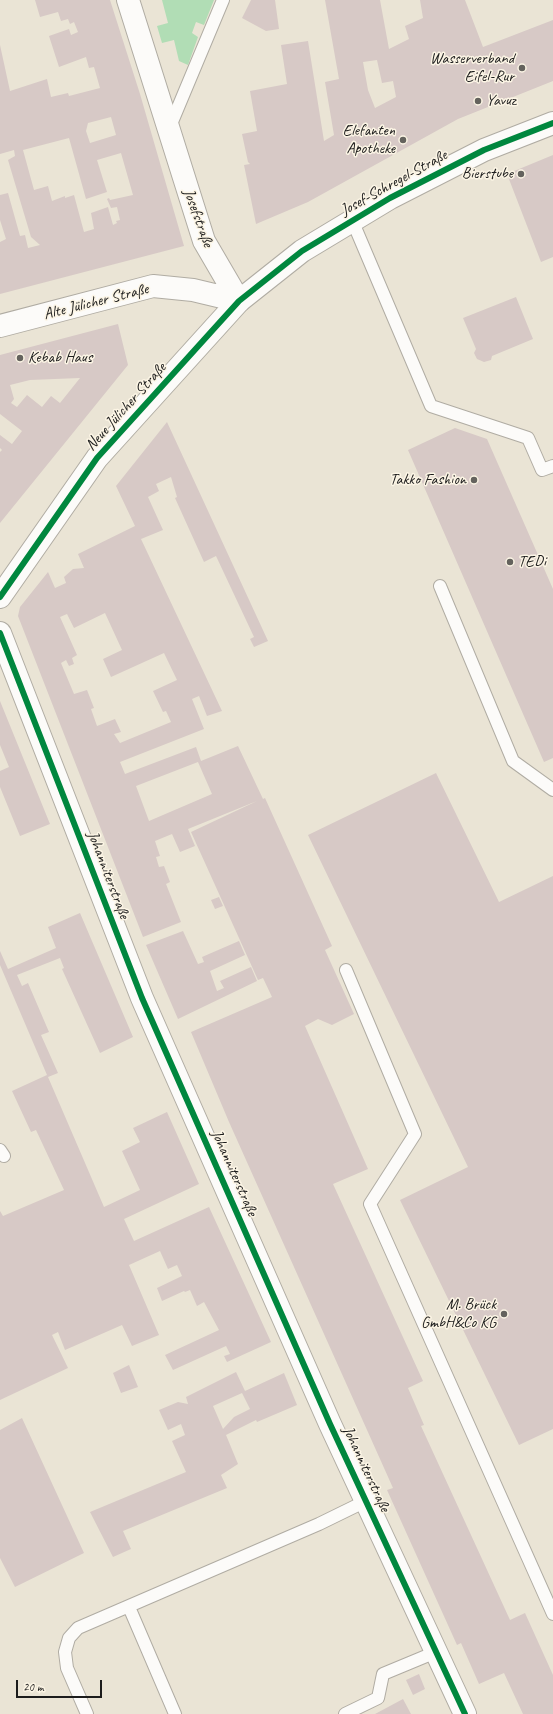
<!DOCTYPE html>
<meta charset="utf-8">
<style>
body{margin:0}
#map{position:relative;width:553px;height:1714px;overflow:hidden;background:#eae4d5;font-family:Caveat,sans-serif}
canvas{display:block}
.scale{position:absolute;left:16px;top:1680px;width:86px;height:18px;box-sizing:border-box;border:2px solid #1c1c1c;border-top:0;padding-left:5px;font-size:12px;line-height:14px;white-space:nowrap;color:#1c1c1c;-webkit-text-stroke:3px #fcf5e5;paint-order:stroke}
</style>
<div id="map">
<canvas width="553" height="1714"></canvas>
<div class="scale">20 m</div>
</div>
<script>
const g = document.querySelector('canvas').getContext('2d');
g.lineJoin = 'round';
function fillPath(path, color) { g.fillStyle = color; g.fill(path, 'evenodd'); }
const poly = rows => new Path2D(rows.map(r => 'M' + r).join(''));
function strokePath(path, color, width, dash) { g.strokeStyle = color; g.lineWidth = width; g.lineCap = dash ? 'butt' : 'round'; g.setLineDash(dash || []); g.stroke(path); }
function drawText(font, color, halo, rows, align = 'center') {
  g.font = font + ' Caveat,sans-serif'; g.lineWidth = 3; g.setLineDash([]); g.textBaseline = 'middle'; g.strokeStyle = halo; g.fillStyle = color; for (const [text, x, y, turn = 0] of rows) {
    g.save(); g.translate(x, y); g.rotate((+turn || 0) * Math.PI / 180); g.textAlign = isNaN(turn) ? turn : align; if (halo) g.strokeText(text, 0, 0); g.fillText(text, 0, 0); g.restore();
  }
}
fillPath(poly([
 [162,0,214,0,204,25,196,22,192,33,198,37,188,65,179,61,174,40,162,43,157,26,168,23]
]), '#b1ddb5');
fillPath(poly([
 [35,0,110,0,140,94,184,246,0,294,0,242,6,239,0,220,0,195,8,193,20,236,25,235,28,248,40,245,31,237,8,160,15,156,14,150,0,154,0,45,10,91,47,79,51,97,68,93,69,96,100,88,94,67,89,68,86,57,59,67,49,36,69,29,71,35,78,32,74,22,70,24,68,19,61,21,58,12,40,17],
 [111,117,116,135,90,143,86,131,88,123],
 [69,138,86,199,107,192,97,160,121,153,133,195,110,200,109,198,107,199,111,208,117,207,120,220,116,221,117,223,113,225,108,207,91,213,94,229,84,232,74,195,65,198,65,196,52,201,48,186,34,190,23,150],
 [251,0,275,0,279,29,266,31,242,18],
 [325,0,380,0,389,49,409,39,405,26,423,18,420,0,465,0,483,47,553,20,553,81,458,119,308,202,256,224,244,165,250,164,248,162,242,134,257,131,250,91,287,84,281,45,308,41,324,141,334,135,325,82,339,79],
 [377,60,382,83,393,81,396,97,375,108,368,90,363,62],
 [553,155,553,257,541,262,507,174],
 [516,297,533,339,492,356,491,360,484,362,477,359,474,353,476,349,463,318],
 [118,324,128,365,0,523,0,452,2,450,0,448,0,435,12,444,22,431,0,414,0,355],
 [80,378,60,403,51,396,42,407,27,395,17,407,11,403,14,399,10,385,30,380],
 [167,422,268,641,254,647,250,639,254,637,216,556,204,562,175,498,177,497,171,477,156,484,159,491,148,497,163,530,141,539,222,711,207,716,199,696,192,699,204,729,120,762,125,774,196,747,201,761,238,746,263,799,265,798,332,946,325,950,354,1014,332,1025,318,1019,305,1026,368,1169,333,1184,423,1381,408,1388,424,1425,421,1426,510,1620,525,1613,553,1675,553,1714,523,1714,504,1673,479,1684,461,1643,457,1645,387,1490,393,1488,229,1122,191,1032,272,997,263,978,258,980,191,832,257,801,188,829,195,846,180,852,172,834,155,841,160,856,156,857,159,867,164,866,170,882,166,884,181,922,143,937,18,616,20,607,48,572,55,588,66,583,64,577,73,569,84,568,78,554,135,526,116,486],
 [105,613,122,650,103,659,111,677,164,653,177,680,153,691,163,712,166,711,171,722,120,743,114,734,121,732,115,719,97,726,91,709,94,708,87,690,74,694,61,663,66,660,69,666,74,664,72,658,77,655,60,617,67,614,74,628],
 [198,762,212,794,149,821,136,786],
 [455,428,487,439,553,589,553,758,544,762,408,450],
 [0,701,50,824,20,836,0,787,0,771,9,767,0,745],
 [436,773,499,902,553,876,553,1429,519,1445,400,1200,468,1167,308,835],
 [219,897,223,906,215,909,211,900],
 [80,913,133,1037,100,1053,62,969,64,968,60,958,17,975,22,986,28,983,49,1032,41,1035,58,1073,48,1077,104,1207,140,1190,122,1151,140,1142,133,1128,167,1112,199,1184,124,1219,134,1241,209,1207,271,1342,227,1362,224,1356,230,1354,226,1346,173,1370,165,1355,219,1330,204,1302,197,1306,190,1290,185,1292,184,1291,162,1301,157,1288,182,1276,177,1265,168,1269,160,1251,129,1265,159,1335,132,1346,122,1325,65,1350,58,1332,52,1335,68,1368,0,1400,0,1211,3,1216,64,1190,36,1130,31,1132,12,1091,47,1075,0,965,0,951,8,969,56,948,48,927],
 [183,931,198,964,204,962,202,957,239,941,245,955,210,971,217,991,224,988,220,981,251,967,257,981,178,1019,146,945],
 [129,1365,138,1387,121,1393,113,1373],
 [236,1372,245,1391,284,1373,297,1405,257,1422,256,1420,226,1435,238,1464,221,1475,227,1488,123,1531,131,1549,113,1557,90,1512,186,1472,172,1441,185,1435,181,1424,168,1430,159,1410,178,1402,188,1404,186,1397],
 [242,1393,250,1409,234,1417,223,1429,213,1406],
 [22,1418,84,1553,15,1587,0,1558,0,1430],
 [419,1674,425,1689,413,1695,406,1680],
 [403,1699,411,1714,375,1714]
]), '#d7c9c6');
const service = poly([
 [169,129,223,0],
 [352,220,431,406,528,438,542,470,553,466],
 [440,586,513,761,553,790],
 [346,970,415,1134,370,1204,553,1614],
 [0,1150,4,1156],
 [129,1607,175,1714],
 [87,1714,67,1668,65,1652,69,1638,78,1628,319,1524,366,1501],
 [345,1714,378,1698,383,1674,436,1652]
]);
const minor = poly([
 [128,0,204,241,239,301],
 [0,326,153,286,193,290,239,301],
 [0,633,142,998,330,1424,465,1714]
]);
const tertiary = poly([
 [0,597,97,458,239,301,302,251,390,198,484,150,553,123]
]);
strokePath(service, '#b0aca3', 14);
strokePath(minor, '#b0aca3', 24);
strokePath(tertiary, '#b0aca3', 24);
strokePath(service, '#fcfbf9', 12);
strokePath(minor, '#fcfbf9', 22);
strokePath(tertiary, '#fcfbf9', 22);
strokePath(poly([
 [0,597,97,458,239,301,302,251,390,198,484,150,553,123],
 [0,633,142,998,330,1424,465,1714]
]), '#00873e', 6);
for (const [x, y, r, color] of [
 [522,68,4,"#64625d"],
 [478,101,4,"#64625d"],
 [403,140,4,"#64625d"],
 [521,174,4,"#64625d"],
 [20,358,4,"#64625d"],
 [474,480,4,"#64625d"],
 [510,562,4,"#64625d"],
 [504,1314,4,"#64625d"]
]) { const dot = new Path2D(); dot.arc(x, y, r, 0, 2 * Math.PI); g.fillStyle = color; g.fill(dot); strokePath(dot, '#fcf5e5', 1.5); }
drawText('16px', '#1c1c1c', '#fcf5e5', [
 ["Wasserverband",514,59],
 ["Eifel-Rur",514,77],
 ["Yavuz",486,101,"left"],
 ["Elefanten",395,131],
 ["Apotheke",395,149],
 ["Bierstube",513,174],
 ["Kebab Haus",28,358,"left"],
 ["Takko Fashion",466,480],
 ["TEDi",518,562,"left"],
 ["M. Brück",496,1305],
 ["GmbH&Co KG",496,1323]
], 'right');
drawText('16px', '#1c1c1c', '#fcf5e5', [
 ["Josef-Schregel-Straße",394,183,-29],
 ["Josefstraße",198,218,70],
 ["Alte Jülicher Straße",96,302,-14],
 ["Neue Jülicher Straße",126,407,-48],
 ["Johanniterstraße",108,875,69],
 ["Johanniterstraße",234,1173,66],
 ["Johanniterstraße",366,1469,65]
]);
</script>
